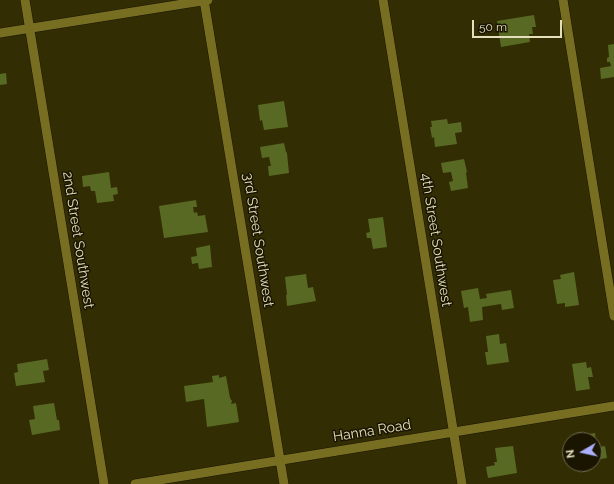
<!DOCTYPE html>
<style>
body{margin:0}
#map{position:relative;width:614px;height:484px;overflow:hidden;background:#332d04;font-family:Raleway,sans-serif}
canvas{display:block}
.north{position:absolute;left:562px;top:432px;width:40px;height:40px;box-sizing:border-box;background:#1a1500;border:1px solid #6b664b;border-radius:50%;rotate:261deg;font-size:11px;font-weight:700;line-height:16px;text-align:center;color:#e4e0bc}
.north::after{content:'';display:block;margin:auto;width:14px;height:18px;background:#acaffb;clip-path:polygon(50% 0,100% 100%,50% 72%,0 100%)}
.scale{position:absolute;left:472px;top:20px;width:90px;height:18px;box-sizing:border-box;border:2px solid #e4e0bc;border-top:0;padding-left:5px;font-size:12px;line-height:14px;white-space:nowrap;color:#e4e0bc;-webkit-text-stroke:3px #1a1500;paint-order:stroke}
</style>
<div id="map">
<canvas width="614" height="484"></canvas>
<div class="north">N</div>
<div class="scale">50 m</div>
</div>
<script>
const g = document.querySelector('canvas').getContext('2d');
g.lineJoin = 'round';
function fillPath(path, color) { g.fillStyle = color; g.fill(path, 'evenodd'); }
const poly = rows => new Path2D(rows.map(r => 'M' + r).join(''));
function strokePath(path, color, width, dash) { g.strokeStyle = color; g.lineWidth = width; g.lineCap = dash ? 'butt' : 'round'; g.setLineDash(dash || []); g.stroke(path); }
function drawText(font, color, halo, rows, align = 'center') {
  g.font = font + ' Raleway,sans-serif'; g.lineWidth = 3; g.setLineDash([]); g.textBaseline = 'middle'; g.strokeStyle = halo; g.fillStyle = color; for (const [text, x, y, turn = 0] of rows) {
    g.save(); g.translate(x, y); g.rotate((+turn || 0) * Math.PI / 180); g.textAlign = isNaN(turn) ? turn : align; if (halo) g.strokeText(text, 0, 0); g.fillText(text, 0, 0); g.restore();
  }
}
fillPath(poly([
 [534,15,536,27,532,27,533,34,529,34,530,42,501,47,497,21],
 [614,44,614,77,601,79,600,68,611,66,610,62,607,62,607,58,609,57,608,45],
 [6,73,7,84,0,85,0,74],
 [284,101,288,127,264,130,262,120,260,121,258,105],
 [447,119,448,124,461,122,462,132,455,133,457,144,435,147,434,137,432,138,430,127,432,127,431,121],
 [284,143,286,152,287,153,289,173,269,176,268,166,271,166,269,157,262,158,260,147],
 [464,159,467,172,466,173,468,188,451,191,449,182,453,181,451,172,443,173,441,163],
 [109,172,111,188,117,187,118,194,113,195,114,201,97,203,95,191,91,191,90,186,83,187,82,176],
 [196,200,197,207,193,207,194,213,197,212,198,216,205,215,208,232,164,238,159,206],
 [383,217,387,247,373,249,371,238,367,238,366,233,370,232,368,219],
 [210,245,212,267,199,269,198,263,192,264,191,257,197,256,196,248],
 [574,272,579,305,565,307,565,303,557,304,553,280,561,279,560,275],
 [306,274,308,288,313,287,316,301,287,306,286,295,287,295,285,277],
 [478,288,480,299,487,298,486,294,511,290,514,308,502,310,501,304,482,307,483,320,470,322,468,307,464,308,461,291],
 [499,334,500,344,506,343,509,362,487,365,485,352,488,352,486,336],
 [47,359,49,370,43,371,45,382,16,386,14,373,18,372,17,364],
 [586,362,587,368,591,367,593,377,588,377,590,389,576,391,572,364],
 [219,375,219,378,226,376,230,398,232,401,231,404,236,403,239,422,207,427,204,399,186,402,184,386,213,382,212,376],
 [54,403,57,420,59,420,60,430,32,435,29,420,35,419,33,406],
 [595,433,596,443,594,444,594,440,576,440,576,436],
 [513,446,517,473,488,478,486,467,495,465,494,462,497,462,495,448],
 [605,446,607,458,594,460,594,448]
]), '#586924');
const street = poly([
 [25,0,104,484],
 [204,0,284,484],
 [383,0,462,484],
 [563,0,614,316],
 [0,33,208,0],
 [135,484,614,406]
]);
strokePath(street, '#191501', 10);
strokePath(street, '#786e22', 9);
drawText('14px', '#e4e0bc', '#1a1500', [
 ["2nd Street Southwest",78,240,81],
 ["3rd Street Southwest",258,240,81],
 ["4th Street Southwest",436,240,81],
 ["Hanna Road",372,431,-9]
]);
</script>
